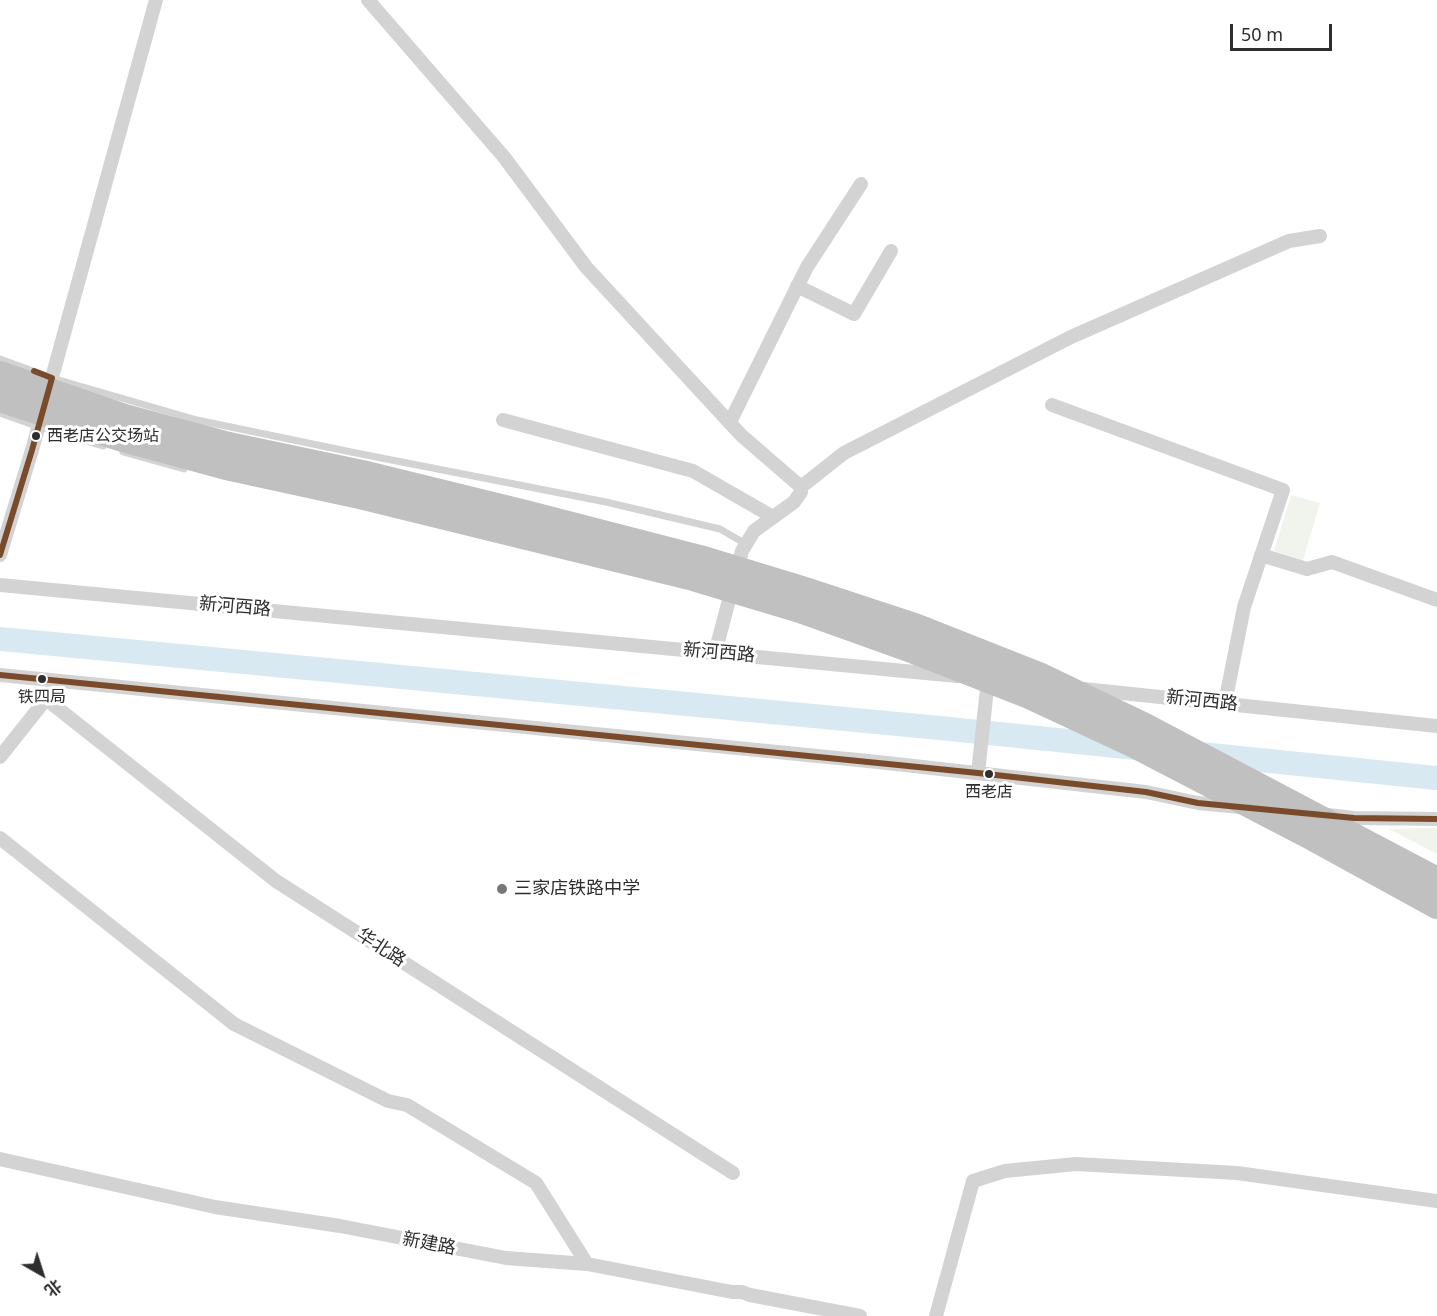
<!DOCTYPE html>
<meta charset="utf-8">
<style>
body{margin:0}
#map{position:relative;width:1437px;height:1316px;overflow:hidden;background:#fff;font-family:"Noto Sans","Noto Sans SC",sans-serif}
canvas{display:block}
.north{position:absolute;left:12px;top:1244px;width:60px;height:60px;-webkit-text-stroke:4px #fff;paint-order:stroke;rotate:141deg;font-size:16px;font-weight:700;line-height:24px;text-align:center;color:#2e2e2e}
.north::after{content:'';display:block;margin:auto;width:21px;height:27px;background:#2e2e2e;clip-path:polygon(50% 0,100% 100%,50% 72%,0 100%)}
.scale{position:absolute;left:1230px;top:24px;width:102px;height:27px;box-sizing:border-box;border:3px solid #2e2e2e;border-top:0;padding-left:8px;font-size:18px;line-height:21px;white-space:nowrap;color:#2e2e2e;-webkit-text-stroke:4px #fff;paint-order:stroke}
</style>
<div id="map">
<canvas width="1437" height="1316"></canvas>
<div class="north">北</div>
<div class="scale">50 m</div>
</div>
<script>
const g = document.querySelector('canvas').getContext('2d');
g.lineJoin = 'round';
function fillPath(path, color) { g.fillStyle = color; g.fill(path, 'evenodd'); }
const poly = rows => new Path2D(rows.map(r => 'M' + r).join(''));
function strokePath(path, color, width, dash) { g.strokeStyle = color; g.lineWidth = width; g.lineCap = dash ? 'butt' : 'round'; g.setLineDash(dash || []); g.stroke(path); }
function drawText(font, color, halo, rows, align = 'center') {
  g.font = font + ' "Noto Sans","Noto Sans SC",sans-serif'; g.lineWidth = 6; g.setLineDash([]); g.textBaseline = 'middle'; g.strokeStyle = halo; g.fillStyle = color; for (const [text, x, y, turn = 0] of rows) {
    g.save(); g.translate(x, y); g.rotate((+turn || 0) * Math.PI / 180); g.textAlign = isNaN(turn) ? turn : align; if (halo) g.strokeText(text, 0, 0); g.fillText(text, 0, 0); g.restore();
  }
}
fillPath(poly([
 [1291,495,1320,503,1303,560,1274,551],
 [1437,828,1437,854,1389,829,1435,828]
]), '#f1f4ec');
strokePath(poly([
 [0,639,940,728,1136,748],
 [1201,754,1437,778]
]), '#d8e9f1', 24);
strokePath(poly([
 [0,359,52,378,197,420,356,453,606,502,720,529,746,544],
 [0,413,39,427,103,446],
 [123,452,184,469]
]), '#d3d3d3', 7);
strokePath(poly([
 [368,0,504,157,586,267,741,435,801,487],
 [797,286,854,314,891,251],
 [1052,405,1283,490,1244,607,1225,703],
 [503,420,693,471,773,517],
 [730,422,807,267,861,184],
 [0,555,32,450,156,0],
 [1261,555,1307,569,1332,562,1437,600],
 [0,585,957,676],
 [715,653,742,551,754,531,794,502,801,492,801,487,844,453,1071,337,1289,241,1320,236],
 [0,675,878,762,1146,792,1198,803,1240,807],
 [1084,689,1437,726],
 [46,699,276,881,733,1173],
 [0,757,46,699,57,681],
 [978,773,988,679],
 [1328,815,1354,818,1437,819],
 [0,838,234,1024,388,1101,407,1105,536,1183,587,1264],
 [0,1159,215,1207,340,1226,506,1258,587,1264,732,1292,742,1292,750,1295,860,1316],
 [936,1316,973,1181,1005,1171,1076,1164,1237,1173,1437,1201]
]), '#d3d3d3', 14);
strokePath(poly([
 [0,374,125,417,229,445,362,473,525,513,700,558,805,590,915,626,1039,675,1145,726,1437,880],
 [0,399,119,438,226,467,355,495,693,578,800,610,906,648,1029,696,1134,745,1313,838,1437,906]
]), '#c0c0c0', 26);
strokePath(poly([
 [0,555,32,450,52,378,34,371],
 [0,675,978,773,1146,792,1198,803,1354,818,1437,819]
]), '#7a4b2a', 6);
for (const [x, y, r, color] of [
 [36,436,5,"#2e2e2e"],
 [42,679,5,"#2e2e2e"],
 [989,774,5,"#2e2e2e"],
 [502,889,6,"#777"]
]) { const dot = new Path2D(); dot.arc(x, y, r, 0, 2 * Math.PI); g.fillStyle = color; g.fill(dot); strokePath(dot, '#fff', 2); }
drawText('16px', '#2e2e2e', '#fff', [
 ["西老店公交场站",47,436,"left"],
 ["铁四局",42,697],
 ["西老店",989,792]
]);
drawText('18px', '#2e2e2e', '#fff', [
 ["新河西路",235,607,5],
 ["新河西路",719,653,5],
 ["新河西路",1202,701,6],
 ["华北路",381,948,33],
 ["新建路",429,1244,11]
]);
drawText('18px', '#2e2e2e', '#fff', [
 ["三家店铁路中学",514,889]
], 'left');
</script>
